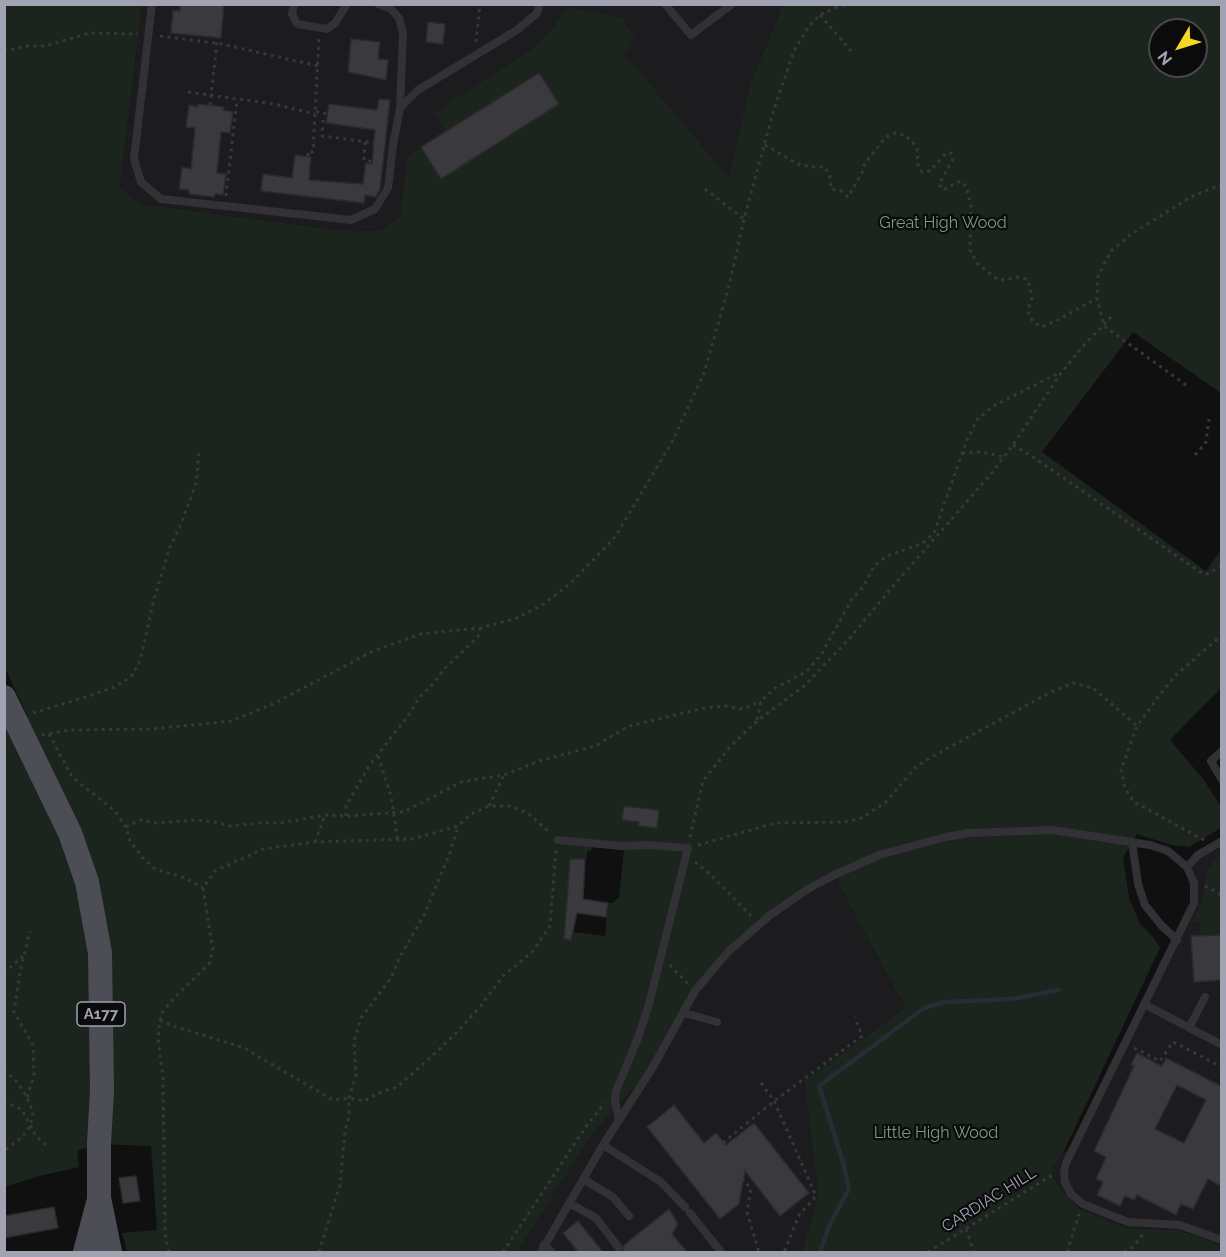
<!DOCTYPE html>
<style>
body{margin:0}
#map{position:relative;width:1226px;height:1257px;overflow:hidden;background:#101011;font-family:Raleway,sans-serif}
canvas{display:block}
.frame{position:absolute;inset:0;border:6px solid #a1a3b2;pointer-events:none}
.north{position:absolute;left:1148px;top:18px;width:60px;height:60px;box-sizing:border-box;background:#0b0b0c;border:2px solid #47484e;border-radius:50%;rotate:232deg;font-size:16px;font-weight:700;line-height:24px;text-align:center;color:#a1a3b2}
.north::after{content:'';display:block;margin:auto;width:21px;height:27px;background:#f2d827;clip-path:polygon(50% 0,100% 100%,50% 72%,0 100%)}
</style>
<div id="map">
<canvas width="1226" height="1257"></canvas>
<div class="frame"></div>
<div class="north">N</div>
</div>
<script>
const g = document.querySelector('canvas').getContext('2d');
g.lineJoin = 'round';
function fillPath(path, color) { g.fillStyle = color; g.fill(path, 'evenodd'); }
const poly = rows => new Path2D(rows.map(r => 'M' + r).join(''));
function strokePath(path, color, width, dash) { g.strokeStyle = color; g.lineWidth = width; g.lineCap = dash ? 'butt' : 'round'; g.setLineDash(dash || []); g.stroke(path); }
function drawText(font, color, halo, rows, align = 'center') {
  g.font = font + ' Raleway,sans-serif'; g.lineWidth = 4.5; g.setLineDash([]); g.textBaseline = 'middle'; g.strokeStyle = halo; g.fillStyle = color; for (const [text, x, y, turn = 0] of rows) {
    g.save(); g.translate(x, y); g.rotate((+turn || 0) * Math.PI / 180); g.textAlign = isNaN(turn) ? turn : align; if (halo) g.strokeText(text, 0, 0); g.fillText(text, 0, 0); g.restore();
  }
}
fillPath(poly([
 [142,5,783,5,750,84,730,179,401,215,379,231,337,230,142,204,120,188],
 [1221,841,1221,1246,1203,1238,1178,1230,1126,1228,1080,1209,1059,1187,1052,1174,1052,1166,1063,1153,1077,1143,1194,903,1194,883,1187,867],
 [834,875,905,1008,804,1081,818,1194,802,1252,517,1252,594,1132,653,1067,695,991,743,937]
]), '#1c1c1e');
fillPath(poly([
 [4,5,142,5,120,188,142,204,337,230,379,231,401,215,407,157,446,132,434,113,529,51,551,30,569,7,623,18,635,40,624,54,729,178,750,84,783,5,1221,5,1221,393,1133,332,1042,452,1206,571,1221,550,1221,688,1170,740,1204,780,1221,807,1221,828,1189,847,1171,845,1137,834,1123,858,1129,898,1136,914,1140,924,1154,938,1160,948,1063,1153,1053,1166,1052,1174,1059,1187,1080,1209,1126,1228,1178,1230,1203,1238,1221,1246,1221,1252,802,1252,818,1194,804,1081,905,1008,834,875,743,937,695,991,653,1067,594,1132,517,1252,127,1252,122,1233,157,1230,151,1146,98,1144,77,1151,79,1167,39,1176,5,1187,4,723,27,715,4,666],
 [1160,30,1196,30,1196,66,1160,66],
 [592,847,624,850,619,897,613,903,608,903,605,936,564,931,570,859,587,859,587,851,591,851],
 [1221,855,1221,935,1201,936,1200,922,1193,922,1203,899,1206,872,1214,861]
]), '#1c241e');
strokePath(poly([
 [820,1252,830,1224,849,1189,843,1162,819,1086,924,1008,945,1002,1012,999,1058,990]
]), '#272c35', 4.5);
const building = poly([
 [180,4,224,4,221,38,171,33,173,10,180,11,180,4],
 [428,22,445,24,443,44,426,42,428,22],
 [351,39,380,42,378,59,388,60,386,80,348,72,351,39],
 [539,73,559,104,441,179,421,147,539,73],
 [379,99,390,100,380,189,376,197,365,195,364,203,261,191,263,174,292,178,295,155,311,157,309,180,363,184,366,163,372,164,375,130,326,123,329,104,377,110,379,99],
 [198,104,224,107,223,110,233,112,230,133,221,132,217,173,226,174,223,195,215,194,214,197,189,194,189,190,179,189,182,167,191,169,195,128,186,127,189,105,198,107,198,104],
 [624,806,659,810,657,828,638,826,639,822,622,820,624,806],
 [570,859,585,859,583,899,608,903,606,917,577,913,571,940,564,939,570,859],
 [1221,935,1221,980,1194,982,1191,936,1221,935],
 [1137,1053,1162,1066,1166,1058,1221,1086,1221,1186,1208,1179,1193,1209,1181,1204,1176,1215,1137,1195,1134,1200,1125,1196,1120,1206,1097,1195,1103,1182,1096,1179,1106,1157,1094,1151,1134,1066,1131,1065,1137,1053],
 [1177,1085,1206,1100,1184,1143,1155,1129,1177,1085],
 [674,1105,704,1143,716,1133,726,1145,754,1123,809,1193,780,1216,745,1171,739,1204,720,1219,647,1127,674,1105],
 [136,1176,140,1201,123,1203,119,1178,136,1176],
 [54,1207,58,1228,4,1238,4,1216,54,1207],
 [669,1209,678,1224,672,1234,687,1252,623,1252,624,1245,669,1209],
 [578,1221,603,1252,578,1252,563,1233,578,1221]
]);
fillPath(building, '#3a3a3e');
strokePath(building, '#2b2a2d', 1.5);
strokePath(poly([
 [820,15,851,51],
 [160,36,222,44,318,66],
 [476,42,480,4],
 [4,51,28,46,45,46,90,33,138,34],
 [188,92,274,104,315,114],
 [210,105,220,16],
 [316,112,328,114],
 [323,120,322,136,382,144],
 [365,142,364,160,370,161,370,164],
 [765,145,798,164,812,167,825,167,830,177,831,189,841,191,848,197,862,173,865,163,886,137,895,133,904,135,912,141,917,149,918,165,922,172,930,171,945,154,951,153,953,159,939,184,943,190,960,181,966,186,971,205,970,250,977,263,994,277,1001,280,1019,277,1026,279,1030,286,1032,298,1028,310,1030,318,1036,324,1042,327,1058,320,1097,298],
 [308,156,308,151,313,152,319,38],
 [705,189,744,219],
 [226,196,237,100],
 [1186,385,1104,326,1097,298,1098,276,1111,251,1130,235,1189,198,1222,184],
 [1013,445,1033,457,1203,574,1207,574,1222,566],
 [962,453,982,452,1004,457],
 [1195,455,1206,442,1209,419],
 [33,713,89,696,114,687,131,677,140,661,154,599,170,547,181,524,196,483,199,453],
 [757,720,761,701,775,688,806,672,821,655,852,599,863,587,874,566,887,556,923,543,934,533,967,440,977,420,993,406,1059,373],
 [49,734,72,777,115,811,126,827,130,841,142,857,155,869,185,878,203,888],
 [42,735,70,730,151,729,231,721,273,704,373,651,421,634,480,628,515,619,544,604,573,581,615,537,672,442,704,373,729,286,744,219,775,106,794,51,809,26,820,15,837,7,852,4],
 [378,756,391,796,398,841],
 [489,806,504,775],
 [346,816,346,806,369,766,408,716,419,698,434,683,445,668,478,637,480,629],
 [126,827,141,820,155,823,197,820,214,822,230,826,260,823,280,823,325,815,346,816,404,812,461,782,504,775,539,761,595,746,629,726,704,708,725,706,743,709,761,701],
 [690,837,703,781,730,747,757,721,804,686,850,638,893,586,991,474,1013,445,1061,373,1084,345,1112,316],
 [1204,840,1134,802,1125,788,1121,770,1137,726,1158,697,1176,675,1222,635],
 [315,842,325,815],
 [698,845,776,823,845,822,862,818,886,802,915,768,926,760,1049,693,1073,683,1093,688,1137,726],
 [695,862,711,875,753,918],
 [1205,886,1222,895],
 [670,965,688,984],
 [4,973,23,956],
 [160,1020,170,1025,244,1048,333,1100,349,1098,364,1101,379,1093,397,1087,430,1058,455,1034,480,1007,503,976,533,951,550,926,556,850],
 [1134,1048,1160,1061,1173,1042,1222,1067],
 [4,1070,17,1082,27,1097,33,1112,30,1127,22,1137,4,1151],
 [761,1083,774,1101,816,1196,799,1215,784,1252],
 [27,1097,34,1076,33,1045,14,1012,20,972,30,931],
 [4,1101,22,1110,36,1136,48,1147],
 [723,1143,774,1101,862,1036,855,1017],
 [742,1178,751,1189,747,1212,759,1252],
 [966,1229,974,1252],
 [169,1252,165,1234,163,1077,158,1038,160,1020,163,1011,175,997,209,964,213,951,203,888,215,871,263,849,315,842,412,839,458,826,471,814,489,806,510,806,528,813,551,834],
 [319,1252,340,1185,345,1131,349,1116,349,1098,356,1075,354,1041,361,1018,391,978,401,955,424,915,450,853,458,826],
 [503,1252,587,1125,605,1103],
 [928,1252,1054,1174],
 [1067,1252,1079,1214],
 [1124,1252,1133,1247,1144,1233]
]), '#37373d', 3, [3, 4.5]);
strokePath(poly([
 [152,4,134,159,141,182,161,199,351,220,375,209,388,188,393,145,400,108,403,33,399,18,391,9,378,4],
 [294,4,292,14,297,24,327,29,335,23,347,4],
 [665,4,691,35,732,4],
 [400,108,418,90,517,30,537,13,540,4],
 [1222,751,1211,761,1222,780],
 [558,840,622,846,648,845,688,848,649,1004,638,1038,616,1091,615,1101,619,1120],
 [1132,842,1138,884,1145,905,1161,925,1177,940],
 [1187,867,1198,855,1222,841],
 [1144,1004,1222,1045],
 [684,1013,717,1022],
 [1189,1028,1205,997],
 [603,1145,661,1182,685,1207],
 [583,1179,613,1197,629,1216],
 [569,1203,596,1218,619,1248],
 [690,1213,721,1252],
 [541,1252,603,1145,653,1067,695,991,728,952,769,916,808,889,834,875,882,854,946,837,968,833,1053,830,1150,845,1168,851,1187,867,1194,883,1194,903,1066,1163,1064,1172,1065,1182,1071,1194,1083,1204,1128,1222,1180,1225,1222,1240]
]), '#313136', 8);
strokePath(poly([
 [544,1246,550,1252]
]), '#313136', 10);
strokePath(poly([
 [4,697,70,833,87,882,100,953,102,1090,99,1144,99,1198,110,1252],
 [85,1252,98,1203]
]), '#4d4d55', 24);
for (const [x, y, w] of [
 [101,1014,48]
]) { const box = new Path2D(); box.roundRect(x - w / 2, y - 12, w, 24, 4.5); g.fillStyle = '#0b0b0c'; g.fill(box); strokePath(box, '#a1a3b2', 1.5); }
drawText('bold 15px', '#a1a3b2', null, [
 ["A177",101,1014]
]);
drawText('16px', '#779e82', '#0b0b0c', [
 ["Great High Wood",943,223],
 ["Little High Wood",936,1133]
]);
drawText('16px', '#a1a3b2', '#0b0b0c', [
 ["CARDIAC HILL",989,1200,-32]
]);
</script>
